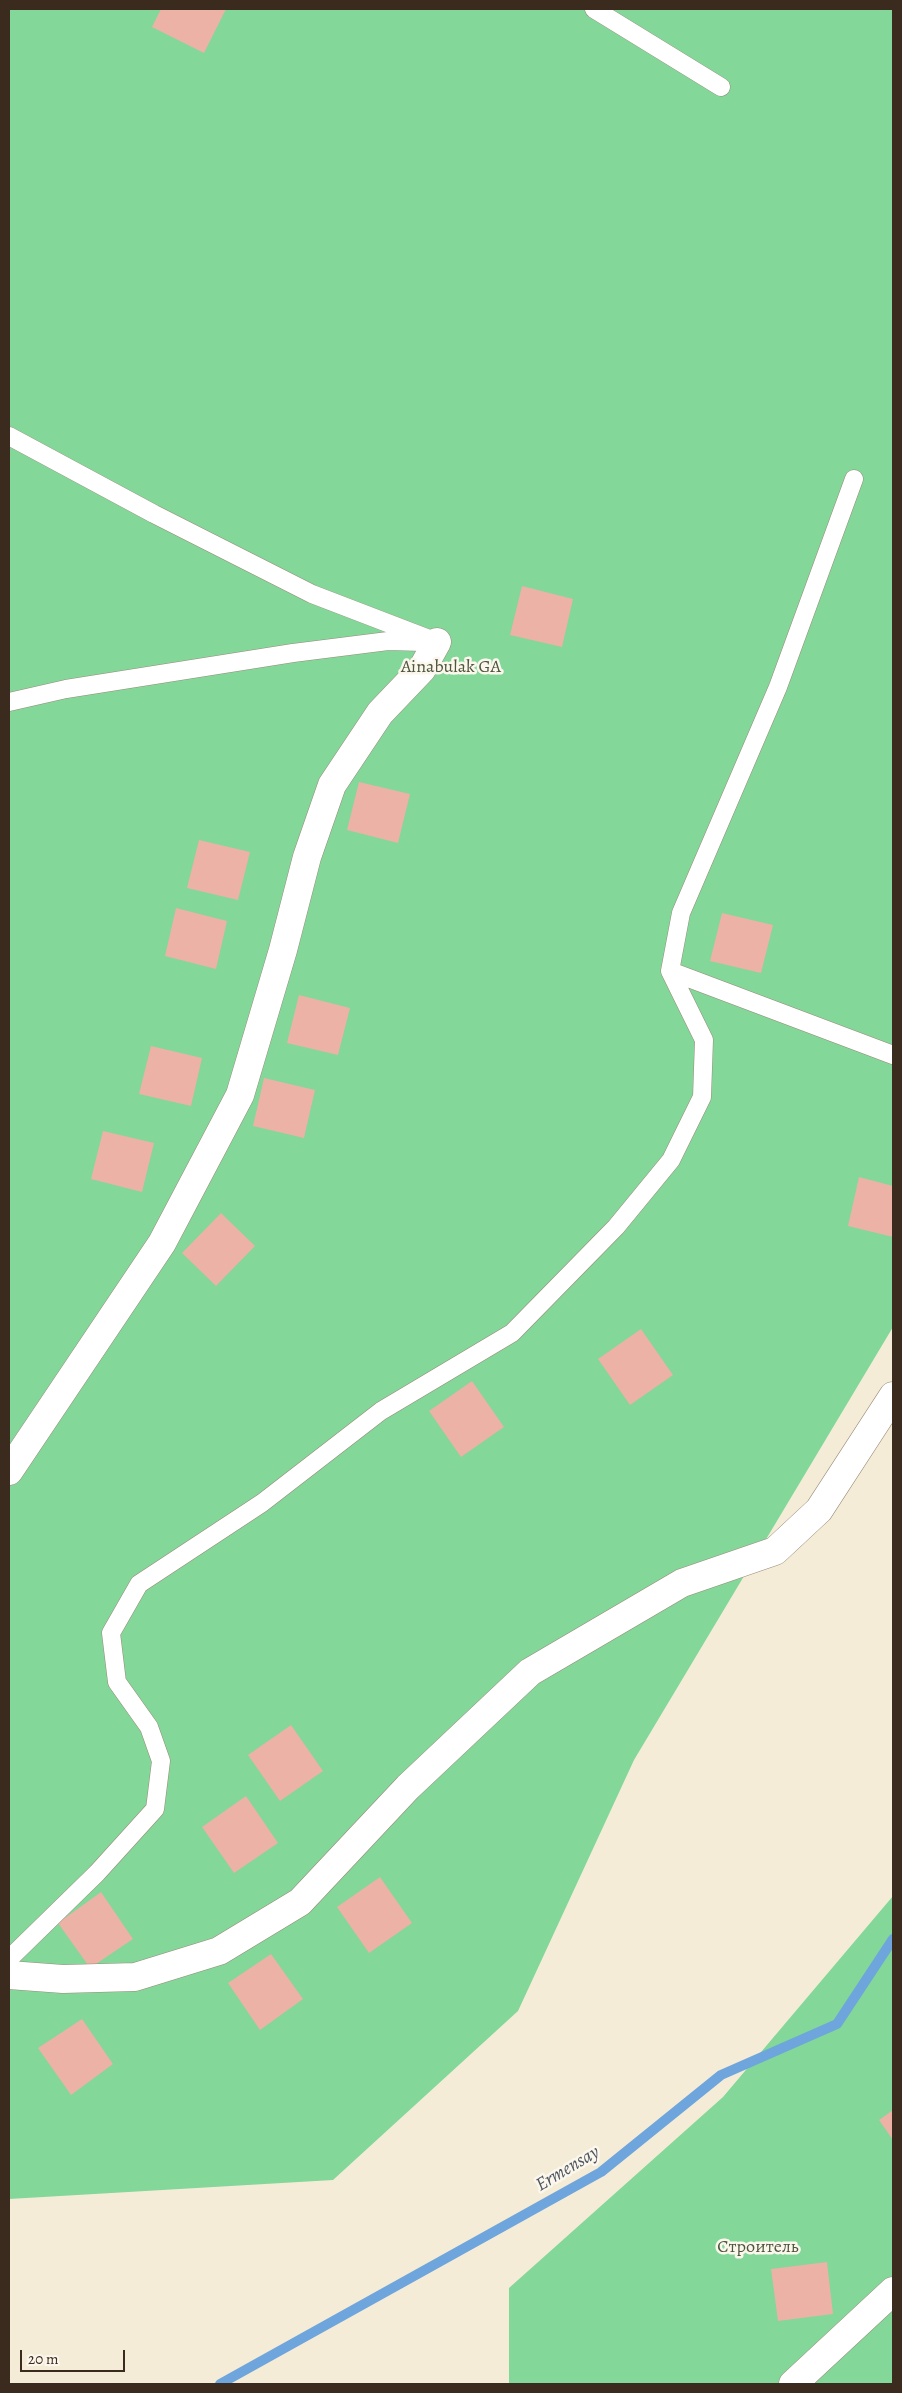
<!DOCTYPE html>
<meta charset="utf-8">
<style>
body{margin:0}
#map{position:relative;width:902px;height:2393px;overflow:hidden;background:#f5ecd7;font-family:Alegreya,serif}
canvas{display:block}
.frame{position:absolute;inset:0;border:10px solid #3b2a1e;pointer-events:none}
.scale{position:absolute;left:20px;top:2350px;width:105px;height:22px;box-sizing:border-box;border:2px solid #3b2a1e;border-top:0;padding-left:6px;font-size:15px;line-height:18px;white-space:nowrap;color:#3b2a1e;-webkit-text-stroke:4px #fbf7ec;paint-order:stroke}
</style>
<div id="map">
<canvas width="902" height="2393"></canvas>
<div class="frame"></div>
<div class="scale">20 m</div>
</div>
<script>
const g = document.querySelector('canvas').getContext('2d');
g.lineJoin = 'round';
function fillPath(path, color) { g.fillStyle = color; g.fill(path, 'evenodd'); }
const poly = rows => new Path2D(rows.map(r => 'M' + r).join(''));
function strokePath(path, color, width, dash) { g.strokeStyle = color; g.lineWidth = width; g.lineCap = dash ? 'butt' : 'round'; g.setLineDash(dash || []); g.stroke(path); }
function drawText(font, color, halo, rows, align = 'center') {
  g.font = font + ' Alegreya,serif'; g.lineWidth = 5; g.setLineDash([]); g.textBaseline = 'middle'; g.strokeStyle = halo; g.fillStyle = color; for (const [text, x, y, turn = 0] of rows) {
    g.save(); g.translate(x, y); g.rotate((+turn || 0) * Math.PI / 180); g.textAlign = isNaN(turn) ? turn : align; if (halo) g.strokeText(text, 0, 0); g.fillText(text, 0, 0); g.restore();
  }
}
fillPath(poly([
 [9,9,893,9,893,1327,634,1760,518,2011,333,2180,9,2199],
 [893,1896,893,2384,509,2384,509,2288,723,2097]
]), '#82d799');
strokePath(poly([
 [220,2384,601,2172,721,2075,837,2024,893,1939]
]), '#6ea5dc', 10);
fillPath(poly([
 [161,9,226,9,204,53,152,27],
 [522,586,573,599,562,647,510,635],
 [359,782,410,794,398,843,347,830],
 [199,840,250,852,238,900,187,888],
 [176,908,227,921,216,969,165,956],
 [722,913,773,925,761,973,710,961],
 [299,995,350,1008,338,1055,287,1043],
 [151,1046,202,1058,191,1106,139,1094],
 [264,1078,315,1090,304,1138,253,1126],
 [103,1131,154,1143,142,1192,91,1179],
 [859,1177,893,1186,893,1237,848,1226],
 [221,1213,255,1246,216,1286,182,1253],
 [641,1329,673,1375,630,1405,598,1359],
 [472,1381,504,1427,461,1457,429,1411],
 [291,1725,323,1771,280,1801,248,1755],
 [246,1796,278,1843,234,1873,202,1827],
 [380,1877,412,1923,369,1953,337,1907],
 [101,1892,133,1939,90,1968,58,1923],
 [271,1954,303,1999,260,2030,228,1983],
 [82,2019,113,2064,71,2095,38,2048],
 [893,2110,893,2140,879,2120],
 [827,2262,833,2314,778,2321,771,2269]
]), '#ecb2a6');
const lane = poly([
 [594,9,721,87],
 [9,436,154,514,312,594,437,642],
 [9,702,66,689,293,653,388,641,423,642],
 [670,971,893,1055],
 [9,1959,97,1873,155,1809,161,1761,149,1727,117,1682,111,1633,139,1584,262,1503,381,1411,512,1333,616,1227,671,1160,702,1097,704,1040,670,971,681,913,778,687,854,479]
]);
const street = poly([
 [9,1471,162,1243,240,1095,283,950,307,857,332,785,380,713,422,669,437,642],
 [9,1975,63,1979,135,1977,219,1951,300,1902,408,1787,530,1672,682,1583,775,1551,819,1510,893,1396],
 [793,2384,893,2291]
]);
strokePath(lane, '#988b7a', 19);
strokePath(street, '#988b7a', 29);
strokePath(lane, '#fff', 18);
strokePath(street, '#fff', 28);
drawText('18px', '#4d553d', '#fbf7ec', [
 ["Ainabulak GA",451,668],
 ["Строитель",758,2248]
]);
drawText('italic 19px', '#4d5560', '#fbf7ec', [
 ["Ermensay",568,2169,-31]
]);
</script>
